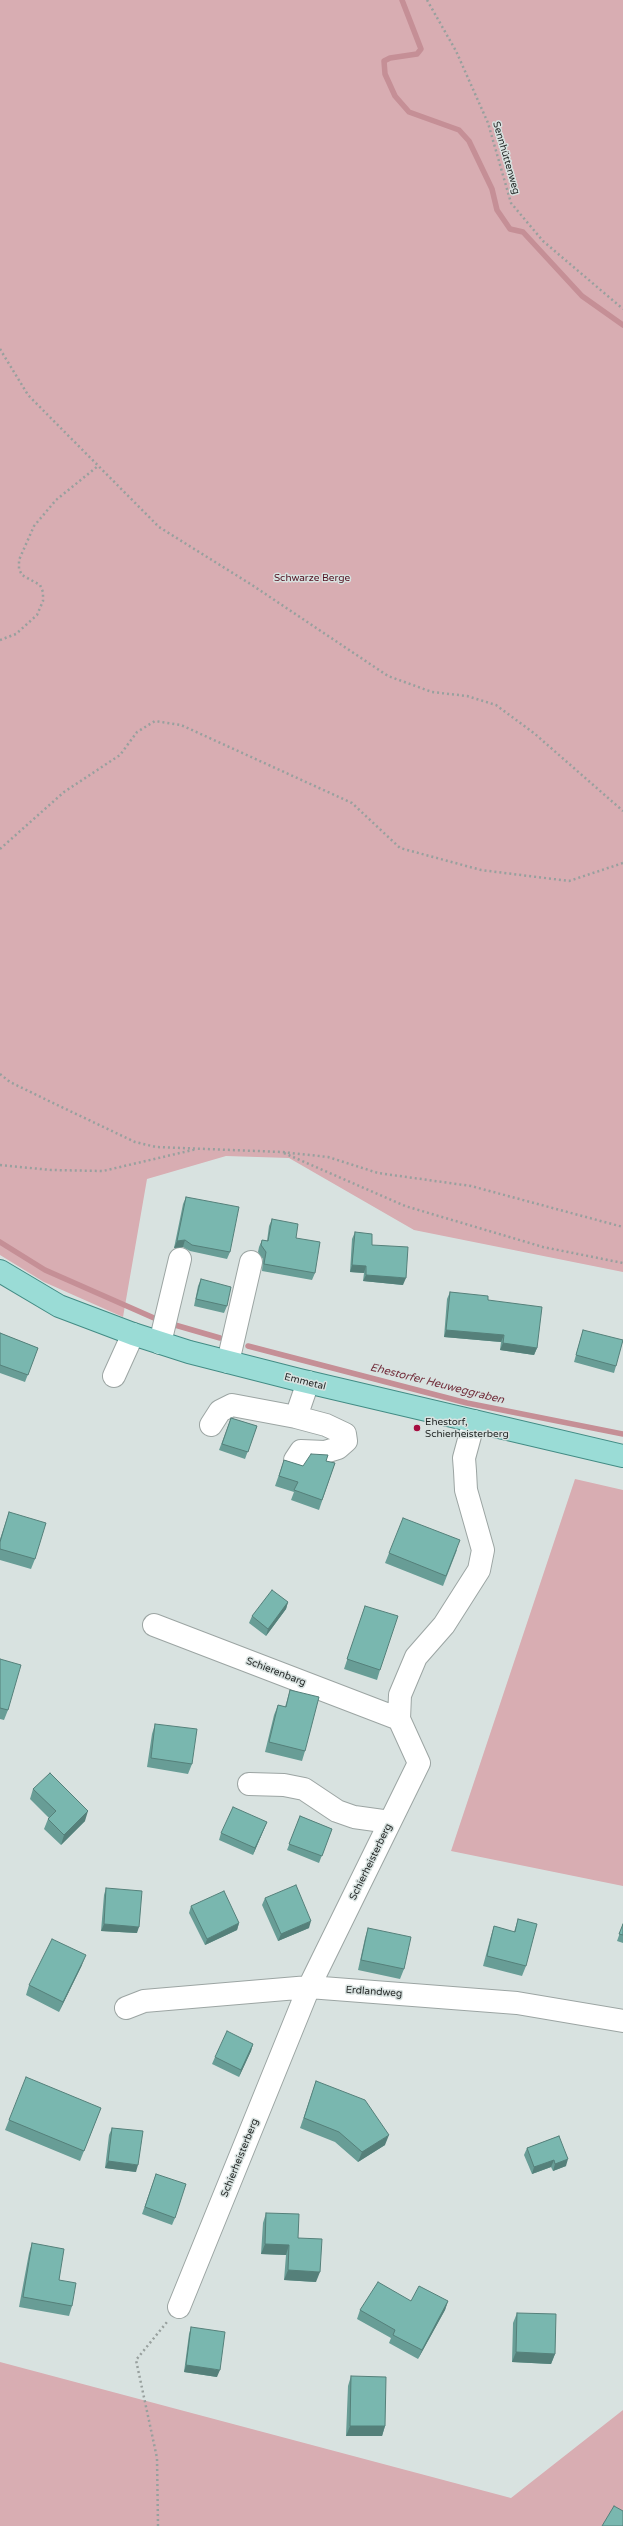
<!DOCTYPE html>
<meta charset="utf-8">
<style>
body{margin:0}
canvas{display:block;background:#d8e2e0}
</style>
<canvas width="623" height="2526"></canvas>
<script>
const g = document.querySelector('canvas').getContext('2d');
g.lineJoin = 'round';
function fillPath(path, color) { g.fillStyle = color; g.fill(path, 'evenodd'); }
const poly = rows => new Path2D(rows.map(r => 'M' + r).join(''));
function strokePath(path, color, width, dash) { g.strokeStyle = color; g.lineWidth = width; g.lineCap = dash ? 'butt' : 'round'; g.setLineDash(dash || []); g.stroke(path); }
function drawText(font, color, halo, rows, align = 'center') {
  g.font = font + ' "Varela Round",sans-serif'; g.lineWidth = 3; g.setLineDash([]); g.textBaseline = 'middle'; g.strokeStyle = halo; g.fillStyle = color; for (const [text, x, y, turn = 0] of rows) {
    g.save(); g.translate(x, y); g.rotate((+turn || 0) * Math.PI / 180); g.textAlign = isNaN(turn) ? turn : align; if (halo) g.strokeText(text, 0, 0); g.fillText(text, 0, 0); g.restore();
  }
}
fillPath(poly([
 [0,0,623,0,623,1272,414,1230,289,1158,226,1156,147,1179,123,1317,44,1282,0,1255],
 [575,1479,623,1490,623,1886,451,1851],
 [0,2362,511,2498,623,2410,623,2526,0,2526]
]), '#d8adb2');
strokePath(poly([
 [402,0,421,49,417,54,390,58,384,61,385,74,395,96,409,112,459,130,469,141,492,189,497,210,510,229,523,232,582,296,623,325],
 [0,1242,45,1270,154,1318],
 [175,1325,220,1338],
 [248,1346,467,1403,623,1434]
]), '#c58f96', 5.5);
const minor = poly([
 [160,1343,180,1259],
 [228,1362,251,1262],
 [114,1376,133,1334],
 [296,1417,308,1382],
 [211,1425,220,1411,232,1405,296,1417,326,1425,345,1434,346,1441,338,1448,325,1452,301,1451,295,1460],
 [154,1625,399,1719],
 [249,1784,284,1785,304,1789,337,1811,354,1817,390,1822],
 [126,2008,144,2001,309,1987,517,2003,623,2021],
 [179,2307,309,1987,419,1763,399,1719,400,1695,416,1657,444,1625,479,1570,483,1550,466,1490,465,1471,464,1458,474,1421]
]);
const major = poly([
 [0,1271,59,1306,133,1334,189,1352,299,1380,623,1456]
]);
strokePath(minor, '#9ca5a3', 24);
strokePath(major, '#438c85', 24);
strokePath(poly([
 [427,0,456,51,488,123,511,203,543,241,623,309],
 [0,349,28,395,159,527,252,585,388,676,432,692,467,696,496,705,535,734,623,811],
 [0,640,16,634,37,615,43,601,43,592,40,585,22,575,19,569,19,560,34,526,56,500,98,466],
 [0,849,64,792,120,755,137,732,155,721,181,725,352,803,400,848,481,870,569,881,623,863],
 [0,1074,10,1082,51,1102,135,1142,156,1147,282,1152,328,1157,378,1173,471,1186,623,1227],
 [284,1153,405,1206,543,1247,623,1263],
 [0,1165,51,1170,103,1171,197,1149],
 [158,2526,157,2458,136,2360,167,2322]
]), '#98a09e', 2.5, [2, 3]);
strokePath(minor, '#fff', 22);
strokePath(major, '#9adcd6', 22);
fillPath(poly([
 [186,1197,230,1252,227,1259,190,1251,183,1247,174,1248,183,1204],
 [272,1219,296,1238,315,1273,312,1280,262,1271,263,1259,258,1252,259,1247,262,1240,267,1241,269,1226],
 [355,1232,372,1245,403,1285,363,1281,364,1273,350,1272,352,1239],
 [201,1279,227,1306,224,1313,194,1306,198,1286],
 [450,1292,488,1300,537,1348,534,1355,500,1350,501,1342,444,1337,447,1299],
 [583,1330,616,1366,614,1373,574,1362],
 [0,1333,38,1348,25,1382,0,1373],
 [231,1418,257,1426,245,1459,219,1450],
 [284,1460,303,1466,326,1461,335,1463,319,1510,291,1500,294,1492,275,1486],
 [9,1512,35,1559,31,1569,0,1560,0,1539],
 [457,1550,443,1586,385,1563,389,1553],
 [288,1602,286,1609,266,1636,249,1623,252,1616],
 [365,1606,380,1670,377,1680,344,1669],
 [0,1659,8,1710,4,1720,0,1719],
 [290,1690,305,1751,302,1761,265,1752,274,1715,278,1705,285,1707],
 [155,1724,192,1764,188,1774,147,1767,152,1734],
 [33,1789,85,1821,61,1845,44,1829,48,1819,49,1818,30,1799],
 [300,1816,332,1829,319,1863,287,1850],
 [267,1822,253,1855,219,1840,221,1833],
 [106,1888,137,1933,101,1931,104,1895],
 [265,1898,309,1928,278,1941,262,1905],
 [191,1906,239,1923,237,1930,205,1945,189,1913],
 [518,1919,526,1966,522,1976,483,1966,491,1936,494,1926,514,1932],
 [623,1924,623,1943,617,1941],
 [368,1928,404,1969,400,1979,358,1970,365,1938],
 [82,1965,59,2012,26,1995,29,1985],
 [253,2044,251,2051,239,2077,212,2064,215,2057],
 [316,2081,385,2145,358,2162,335,2142,300,2128],
 [101,2108,80,2161,5,2130,9,2120],
 [112,2128,136,2172,105,2168,109,2135],
 [559,2136,566,2166,553,2171,551,2167,532,2174,524,2155,527,2148],
 [156,2174,175,2218,172,2225,142,2214],
 [266,2213,298,2238,316,2282,284,2280,286,2255,261,2254,263,2223],
 [32,2243,59,2280,72,2306,69,2316,19,2307,29,2253],
 [411,2301,448,2301,445,2310,418,2359,389,2343,391,2338,357,2319,360,2310],
 [517,2313,555,2354,551,2364,512,2362,513,2323],
 [191,2327,217,2377,184,2372,189,2334],
 [351,2376,385,2426,382,2436,346,2436,348,2386]
]), '#689d96');
fillPath(poly([
 [185,1240,183,1247,174,1248,177,1241],
 [352,1265,366,1266,364,1273,350,1272],
 [366,1275,406,1278,403,1285,363,1281],
 [446,1330,504,1335,501,1342,444,1337],
 [503,1343,537,1348,534,1355,500,1350],
 [288,1602,286,1609,266,1636,268,1629],
 [88,1811,85,1821,61,1845,64,1835],
 [267,1822,264,1829,253,1855,255,1848],
 [311,1921,309,1928,278,1941,281,1934],
 [239,1923,237,1930,205,1945,207,1939],
 [104,1924,139,1927,137,1933,101,1931],
 [86,1955,82,1965,59,2012,63,2002],
 [253,2044,251,2051,239,2077,241,2070],
 [389,2135,385,2145,358,2162,362,2152],
 [568,2159,566,2166,553,2171,555,2164],
 [554,2160,551,2167,532,2174,534,2167],
 [108,2161,138,2165,136,2172,105,2168],
 [265,2244,289,2245,286,2255,261,2254],
 [288,2270,320,2272,316,2282,284,2280],
 [448,2301,445,2310,418,2359,422,2350],
 [516,2352,555,2354,551,2364,512,2362],
 [186,2365,220,2370,217,2377,184,2372],
 [350,2426,385,2426,382,2436,346,2436]
]), '#55807a');
const building = poly([
 [186,1197,239,1207,230,1252,192,1245,185,1240,177,1241,186,1197],
 [272,1219,298,1224,296,1238,320,1242,315,1273,264,1264,266,1252,261,1245,262,1240,268,1241,272,1219],
 [355,1232,372,1234,372,1245,408,1247,406,1278,366,1275,366,1266,352,1265,355,1232],
 [201,1279,231,1287,227,1306,196,1299,201,1279],
 [450,1292,488,1296,488,1300,542,1307,537,1348,503,1343,504,1335,446,1330,450,1292],
 [583,1330,623,1340,616,1366,576,1355,583,1330],
 [0,1333,38,1348,28,1375,0,1365,0,1333],
 [231,1418,257,1426,248,1452,222,1444,231,1418],
 [311,1454,328,1455,326,1461,335,1463,322,1500,294,1490,298,1482,279,1476,284,1460,303,1466,311,1454],
 [9,1512,46,1523,35,1559,0,1549,0,1542,9,1512],
 [403,1518,460,1540,446,1576,389,1553,403,1518],
 [272,1590,288,1602,268,1629,252,1616,272,1590],
 [365,1606,398,1616,380,1670,347,1659,365,1606],
 [0,1659,21,1665,8,1710,0,1708,0,1659],
 [290,1690,319,1697,305,1751,269,1742,278,1705,286,1707,290,1690],
 [155,1724,197,1729,192,1764,151,1758,155,1724],
 [50,1773,88,1811,64,1835,48,1819,56,1811,33,1789,50,1773],
 [233,1807,267,1822,255,1848,221,1833,233,1807],
 [300,1816,332,1829,322,1856,289,1844,300,1816],
 [296,1885,311,1921,281,1934,265,1898,296,1885],
 [106,1888,142,1891,139,1927,104,1924,106,1888],
 [224,1891,239,1923,207,1939,191,1906,224,1891],
 [518,1919,537,1924,526,1966,487,1956,494,1926,515,1932,518,1919],
 [623,1924,623,1935,619,1934,623,1924],
 [368,1928,411,1937,404,1969,361,1960,368,1928],
 [52,1939,86,1955,63,2002,29,1985,52,1939],
 [227,2031,253,2044,241,2070,215,2057,227,2031],
 [26,2077,101,2108,84,2151,9,2120,26,2077],
 [316,2081,365,2100,389,2135,362,2152,339,2132,304,2118,316,2081],
 [112,2128,143,2131,138,2165,108,2161,112,2128],
 [559,2136,568,2159,555,2164,554,2160,534,2167,527,2148,559,2136],
 [156,2174,186,2184,175,2218,145,2207,156,2174],
 [266,2213,299,2214,298,2238,322,2239,320,2272,288,2270,289,2245,265,2244,266,2213],
 [32,2243,64,2249,59,2280,76,2283,72,2306,23,2297,32,2243],
 [378,2282,411,2301,419,2286,448,2301,422,2350,393,2335,395,2330,360,2310,378,2282],
 [517,2313,556,2314,555,2354,516,2352,517,2313],
 [191,2327,225,2332,220,2370,186,2365,191,2327],
 [351,2376,386,2377,385,2426,350,2426,351,2376],
 [614,2506,623,2511,623,2526,602,2526,614,2506]
]);
fillPath(building, '#79b7af');
strokePath(building, '#55807a', 1);
for (const [x, y, r, color] of [
 [417,1428,4,"#a60d40"]
]) { const dot = new Path2D(); dot.arc(x, y, r, 0, 2 * Math.PI); g.fillStyle = color; g.fill(dot); strokePath(dot, '#d8e2e0', 1.5); }
drawText('10px', '#1f2322', '#d8e2e0', [
 ["Sennhüttenweg",506,158,74],
 ["Emmetal",305,1382,14],
 ["Schierenbarg",276,1672,21],
 ["Schierheisterberg",371,1862,-64],
 ["Erdlandweg",374,1992,4],
 ["Schierheisterberg",240,2158,-68]
]);
drawText('10px', '#521121', '#d8e2e0', [
 ["Schwarze Berge",312,578]
]);
drawText('10px', '#1f2322', '#d8e2e0', [
 ["Ehestorf,",425,1422],
 ["Schierheisterberg",425,1434]
], 'left');
drawText('italic 11px', '#73303d', '#d8e2e0', [
 ["Ehestorfer Heuweggraben",437,1384,14]
]);
</script>
